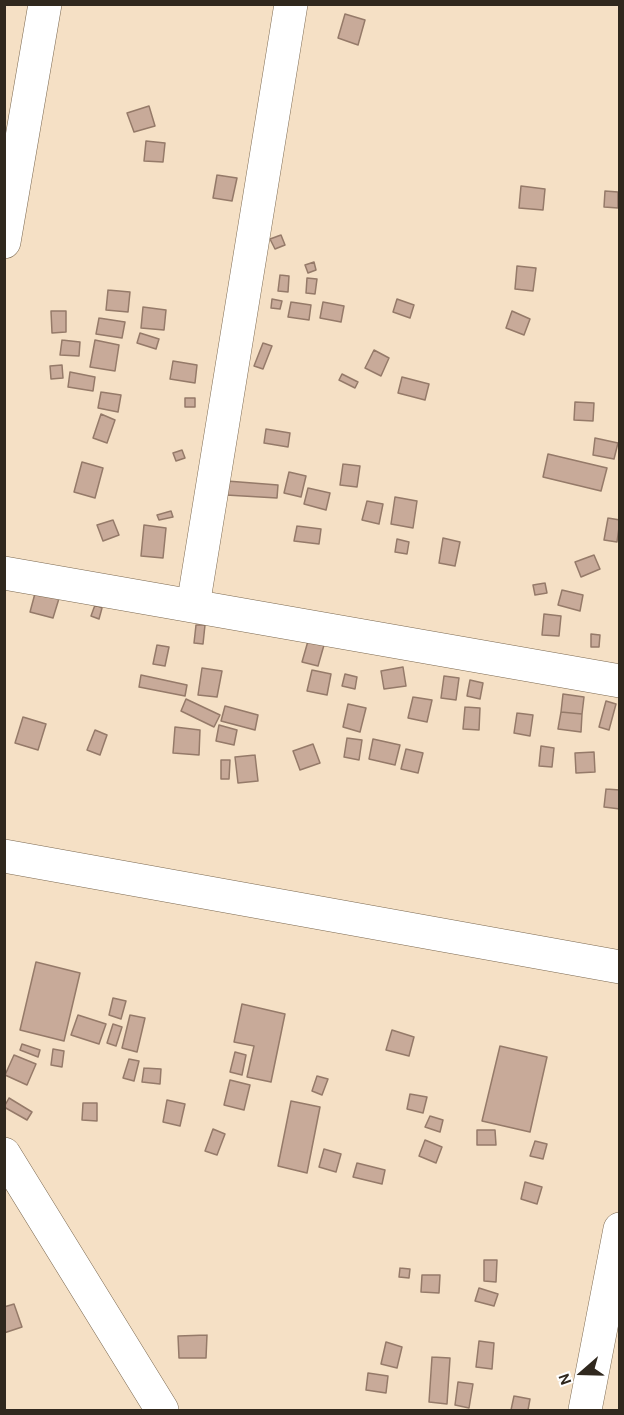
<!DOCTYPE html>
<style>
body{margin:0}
#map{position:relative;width:624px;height:1415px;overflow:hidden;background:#f5e0c5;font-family:Karla,sans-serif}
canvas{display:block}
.frame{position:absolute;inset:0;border:6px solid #30281e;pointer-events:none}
.north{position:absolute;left:552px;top:1343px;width:60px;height:60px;-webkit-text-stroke:4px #fff;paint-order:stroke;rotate:250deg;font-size:16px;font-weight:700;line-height:24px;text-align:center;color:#30281e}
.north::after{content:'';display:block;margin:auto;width:21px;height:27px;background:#30281e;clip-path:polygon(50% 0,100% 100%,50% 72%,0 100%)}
</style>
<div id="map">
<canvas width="624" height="1415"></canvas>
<div class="frame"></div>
<div class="north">N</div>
</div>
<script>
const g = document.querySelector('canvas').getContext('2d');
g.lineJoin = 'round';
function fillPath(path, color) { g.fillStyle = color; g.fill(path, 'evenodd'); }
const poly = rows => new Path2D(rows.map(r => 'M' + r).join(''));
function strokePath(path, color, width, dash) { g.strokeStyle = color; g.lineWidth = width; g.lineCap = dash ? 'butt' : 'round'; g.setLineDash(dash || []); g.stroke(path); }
const building = poly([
 [345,14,365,20,358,45,338,38,345,14],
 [149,106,155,126,134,132,127,113,149,106],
 [146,141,165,143,163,162,144,161,146,141],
 [217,175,237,178,232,201,213,198,217,175],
 [521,186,545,189,543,210,519,208,521,186],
 [605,191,618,192,618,208,604,207,605,191],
 [281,235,285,245,275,249,270,239,281,235],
 [314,262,316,270,308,273,305,265,314,262],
 [517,266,536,268,533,291,515,289,517,266],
 [280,275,289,276,288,292,278,291,280,275],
 [307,278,317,279,315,294,306,293,307,278],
 [108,290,130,292,128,312,106,310,108,290],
 [272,299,282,301,280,309,271,308,272,299],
 [397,299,414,305,410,318,393,312,397,299],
 [291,302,311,305,309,320,288,317,291,302],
 [323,302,344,306,341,322,320,318,323,302],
 [143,307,166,310,164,330,141,328,143,307],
 [51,311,66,311,66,332,52,333,51,311],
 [512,311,530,319,524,335,506,328,512,311],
 [99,318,125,322,122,338,96,334,99,318],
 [140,333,159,339,156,349,137,343,140,333],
 [62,340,80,342,79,356,60,355,62,340],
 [95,340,119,345,115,371,90,367,95,340],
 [263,343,272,346,263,369,254,366,263,343],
 [374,350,389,358,381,376,365,368,374,350],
 [173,361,197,365,195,383,170,379,173,361],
 [62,365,63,378,51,379,50,366,62,365],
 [70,372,95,377,93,391,68,387,70,372],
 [342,374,358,382,355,388,339,380,342,374],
 [402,377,429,384,425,400,398,393,402,377],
 [101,392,121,395,118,412,98,408,101,392],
 [185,398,195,398,195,407,185,407,185,398],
 [575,402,594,403,593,421,574,420,575,402],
 [101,414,115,420,107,443,93,438,101,414],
 [266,429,290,433,288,447,264,443,266,429],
 [595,438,618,443,614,459,593,455,595,438],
 [182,450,185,458,176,461,173,453,182,450],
 [548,454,607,468,601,491,543,477,548,454],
 [82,462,103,468,95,498,74,492,82,462],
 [343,464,360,466,357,487,340,485,343,464],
 [289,472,306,476,301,497,284,493,289,472],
 [227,481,278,485,277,498,226,495,227,481],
 [308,488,330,493,326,510,304,504,308,488],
 [395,497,417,501,413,528,391,524,395,497],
 [367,501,383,504,379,524,362,520,367,501],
 [171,511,173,517,159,520,157,515,171,511],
 [608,518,620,520,617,542,604,540,608,518],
 [113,520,119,535,103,541,97,525,113,520],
 [144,525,166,528,163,558,141,556,144,525],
 [297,526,321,529,319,544,294,541,297,526],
 [443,538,460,542,455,566,439,563,443,538],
 [397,539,409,542,407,554,395,552,397,539],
 [594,555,600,569,581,577,575,562,594,555],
 [545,583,547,593,535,595,533,585,545,583],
 [37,586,61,592,53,618,30,612,37,586],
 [562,590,583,595,580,611,558,605,562,590],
 [95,605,102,608,99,619,91,616,95,605],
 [544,614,561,616,559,636,542,635,544,614],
 [196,625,205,625,203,644,194,643,196,625],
 [591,634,600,635,599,647,591,647,591,634],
 [308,641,324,645,318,666,302,662,308,641],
 [157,645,169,647,165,666,153,664,157,645],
 [403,667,406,686,384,689,381,671,403,667],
 [202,668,222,671,217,697,198,695,202,668],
 [312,670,331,674,327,695,307,691,312,670],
 [345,674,357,677,355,689,342,686,345,674],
 [141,675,187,685,185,696,139,687,141,675],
 [444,676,459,678,456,700,441,698,444,676],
 [470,680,483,683,480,699,467,696,470,680],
 [563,694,584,697,582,714,561,712,563,694],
 [413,697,432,700,427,722,408,718,413,697],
 [186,699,220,715,214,727,181,711,186,699],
 [606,701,616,704,609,730,599,727,606,701],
 [348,704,366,708,360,732,343,727,348,704],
 [225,706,258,715,255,730,221,721,225,706],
 [465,707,480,708,479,730,463,729,465,707],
 [561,712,582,714,581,732,558,729,561,712],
 [517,713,533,715,530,736,514,733,517,713],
 [23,717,46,724,38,750,15,743,23,717],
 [219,725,237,730,234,745,216,741,219,725],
 [175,727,200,730,199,755,173,753,175,727],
 [95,730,107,735,100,755,87,750,95,730],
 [347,738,362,740,359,760,344,757,347,738],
 [373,739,400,745,395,765,369,759,373,739],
 [313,744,320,763,300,770,293,751,313,744],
 [541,746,554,748,552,767,539,766,541,746],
 [406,749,423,753,418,773,401,769,406,749],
 [594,752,595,772,576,773,575,753,594,752],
 [255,755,258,781,238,783,235,757,255,755],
 [221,760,230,760,229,779,221,779,221,760],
 [606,789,620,790,620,809,604,807,606,789],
 [36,962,80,973,64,1041,20,1030,36,962],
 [113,998,126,1001,121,1019,109,1015,113,998],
 [242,1004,285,1014,271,1082,247,1077,254,1046,234,1042,242,1004],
 [78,1015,106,1024,99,1044,71,1035,78,1015],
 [130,1015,145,1018,137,1052,122,1048,130,1015],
 [113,1024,122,1027,116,1046,107,1043,113,1024],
 [392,1030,414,1037,409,1056,386,1050,392,1030],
 [22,1044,40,1050,38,1057,20,1050,22,1044],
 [500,1046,547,1057,530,1132,482,1121,500,1046],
 [53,1049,64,1051,62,1067,51,1065,53,1049],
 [235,1052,246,1055,242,1075,230,1072,235,1052],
 [14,1055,36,1064,27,1085,5,1075,14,1055],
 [129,1059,139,1061,134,1081,123,1078,129,1059],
 [144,1068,161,1069,160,1084,142,1082,144,1068],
 [317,1076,328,1079,322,1095,312,1091,317,1076],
 [230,1080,250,1085,244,1110,224,1105,230,1080],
 [410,1094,427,1097,423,1113,407,1109,410,1094],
 [9,1098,32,1112,27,1120,4,1107,9,1098],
 [167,1100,185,1104,180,1126,163,1122,167,1100],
 [291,1101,320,1107,307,1173,278,1166,291,1101],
 [83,1103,97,1103,97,1121,82,1120,83,1103],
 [430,1116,443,1120,440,1132,425,1127,430,1116],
 [213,1129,225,1134,217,1155,205,1151,213,1129],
 [477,1130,495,1130,496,1145,477,1145,477,1130],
 [425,1140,442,1147,436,1163,419,1156,425,1140],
 [535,1141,547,1144,543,1159,530,1156,535,1141],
 [324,1149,341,1154,336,1172,319,1167,324,1149],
 [357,1163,385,1170,382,1184,353,1177,357,1163],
 [525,1182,542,1187,537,1204,521,1199,525,1182],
 [484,1260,497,1260,496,1282,484,1281,484,1260],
 [400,1268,410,1269,409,1278,399,1277,400,1268],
 [422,1275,440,1275,439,1293,421,1292,422,1275],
 [479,1288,498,1294,494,1306,475,1301,479,1288],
 [14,1304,22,1327,4,1333,4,1307,14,1304],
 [207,1335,206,1358,179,1358,178,1336,207,1335],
 [479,1341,494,1343,492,1369,476,1367,479,1341],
 [386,1342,402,1347,397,1368,381,1364,386,1342],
 [432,1357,450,1358,447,1404,429,1402,432,1357],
 [368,1373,388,1376,386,1393,366,1390,368,1373],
 [458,1382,473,1384,469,1408,455,1405,458,1382],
 [514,1396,530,1399,528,1410,511,1410,514,1396]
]);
fillPath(building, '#c8aa99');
strokePath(building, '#957a69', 1.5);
const minor = poly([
 [4,242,45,4],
 [4,573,620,681],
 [193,606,291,4],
 [4,856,620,967],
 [4,1154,162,1410],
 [585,1410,620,1229]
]);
strokePath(minor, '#7c6951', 34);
strokePath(minor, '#fff', 33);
</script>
